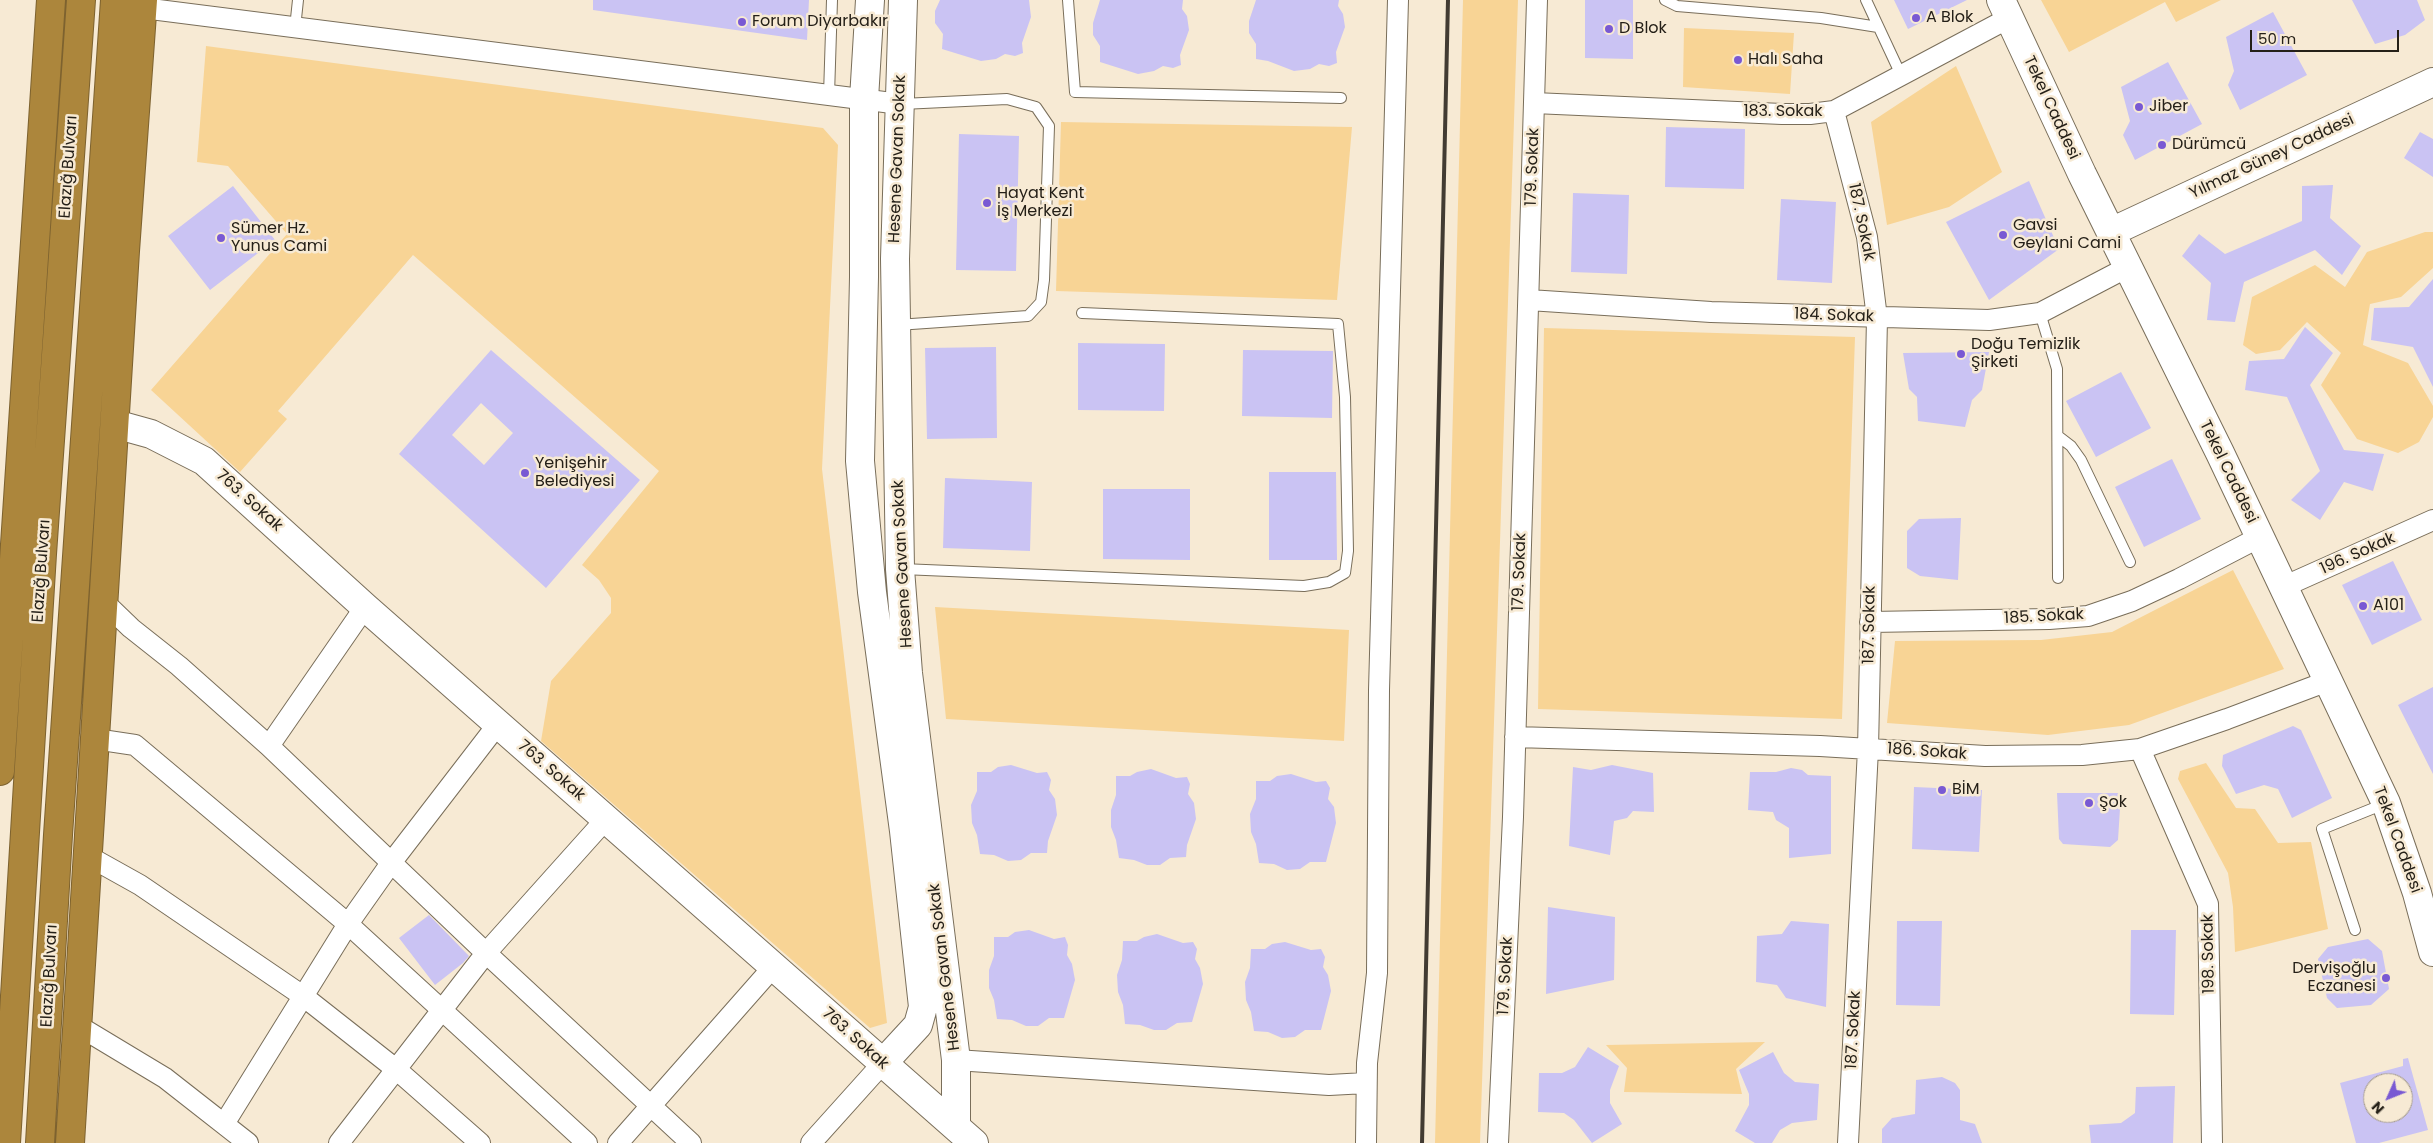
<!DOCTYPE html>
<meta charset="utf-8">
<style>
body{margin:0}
#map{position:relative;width:2433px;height:1143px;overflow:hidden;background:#f7ead4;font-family:Poppins,sans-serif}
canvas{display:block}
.north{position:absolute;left:2363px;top:1073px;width:50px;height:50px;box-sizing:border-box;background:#f7ead4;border:1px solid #a39989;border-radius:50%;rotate:226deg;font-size:14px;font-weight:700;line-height:20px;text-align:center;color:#252018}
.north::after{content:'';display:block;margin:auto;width:18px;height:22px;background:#7959d3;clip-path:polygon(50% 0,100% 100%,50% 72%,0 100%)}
.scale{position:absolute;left:2250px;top:30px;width:149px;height:22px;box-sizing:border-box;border:2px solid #252018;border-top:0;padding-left:6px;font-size:15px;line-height:18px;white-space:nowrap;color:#252018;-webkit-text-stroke:4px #f7ead4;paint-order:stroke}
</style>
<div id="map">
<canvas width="2433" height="1143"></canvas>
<div class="north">N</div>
<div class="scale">50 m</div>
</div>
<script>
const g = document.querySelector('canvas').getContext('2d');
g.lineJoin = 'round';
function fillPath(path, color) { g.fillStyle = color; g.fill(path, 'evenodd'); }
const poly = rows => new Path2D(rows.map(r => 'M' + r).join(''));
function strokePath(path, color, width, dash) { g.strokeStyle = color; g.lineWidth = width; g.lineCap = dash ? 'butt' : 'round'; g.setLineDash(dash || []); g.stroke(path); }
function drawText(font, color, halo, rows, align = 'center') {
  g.font = font + ' Poppins,sans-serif'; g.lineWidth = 5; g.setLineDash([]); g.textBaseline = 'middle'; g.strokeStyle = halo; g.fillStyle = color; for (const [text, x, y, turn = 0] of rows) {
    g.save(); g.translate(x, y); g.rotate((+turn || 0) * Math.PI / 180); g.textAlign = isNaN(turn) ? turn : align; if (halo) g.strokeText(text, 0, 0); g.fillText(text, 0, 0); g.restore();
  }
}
fillPath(poly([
 [1463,0,1518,0,1480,1143,1435,1143],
 [2041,0,2221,0,2176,22,2165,2,2069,52],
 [1684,28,1794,33,1790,94,1683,87],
 [206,46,823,128,838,145,822,469,887,1023,870,1028,541,741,551,681,611,613,611,598,599,580,582,565,659,471,413,255,278,411,287,419,240,472,151,390,287,234,228,166,197,162],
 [1956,66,2002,172,1949,207,1887,225,1871,122],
 [1061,122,1352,127,1337,300,1056,291],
 [2425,232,2433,232,2433,268,2401,297,2370,304,2363,345,2408,363,2433,406,2433,417,2419,442,2398,453,2357,439,2321,385,2341,353,2307,322,2280,350,2256,354,2243,345,2252,297,2315,265,2345,287,2367,252],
 [1544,328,1855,337,1842,719,1538,709],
 [2233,570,2284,669,2129,725,2048,735,1887,723,1895,641,2041,640,2112,632],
 [935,607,1349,630,1344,741,946,719],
 [2206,763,2236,808,2255,809,2278,843,2311,842,2328,929,2235,952,2233,907,2228,873,2178,779,2180,771],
 [1765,1042,1736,1069,1742,1094,1624,1092,1627,1068,1606,1045]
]), '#f8d495');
fillPath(poly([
 [593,0,809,0,807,40,593,10],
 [940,0,1029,0,1031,17,1022,43,1023,53,1015,56,1005,54,996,59,981,61,942,49,943,34,935,23,935,11],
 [1100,0,1183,0,1182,9,1187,16,1189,30,1180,55,1181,65,1173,68,1163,66,1154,71,1138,74,1100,62,1100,46,1093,35,1093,23],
 [1256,0,1339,0,1338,6,1343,14,1345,27,1336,52,1337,63,1329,66,1319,64,1310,69,1294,71,1268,61,1256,59,1256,44,1249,33,1249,21],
 [1585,0,1633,0,1633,59,1585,58],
 [1894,0,1967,0,1908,29],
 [2352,0,2417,0,2425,20,2405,35,2375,44],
 [2273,12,2307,75,2240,110,2228,85,2234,71,2226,37],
 [2168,62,2202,124,2135,160,2123,135,2130,121,2121,87],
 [1666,127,1745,129,1744,189,1665,187],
 [2420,132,2433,139,2433,177,2404,158],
 [959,134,1019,136,1016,271,956,270],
 [2029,181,2059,249,1989,300,1946,222],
 [2333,185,2330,218,2361,246,2342,275,2315,250,2244,282,2235,322,2207,320,2211,283,2182,256,2199,234,2225,254,2302,221,2302,186],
 [233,186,275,240,210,290,168,236],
 [1573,193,1629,195,1627,274,1571,272],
 [1781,199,1836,202,1832,283,1777,280],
 [2433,279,2433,387,2413,347,2371,340,2374,308,2409,307],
 [2305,327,2333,353,2310,385,2344,450,2384,454,2373,491,2344,482,2320,520,2291,500,2320,471,2287,397,2245,390,2249,361,2284,359],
 [1078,343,1165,344,1164,411,1078,410],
 [996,347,997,438,927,439,925,348],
 [491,350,640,480,546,588,399,454],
 [481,403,513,433,484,465,452,435],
 [1243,350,1333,351,1332,418,1242,416],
 [1989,352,1982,390,1972,400,1965,427,1918,421,1917,397,1909,389,1903,353],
 [2121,372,2151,428,2096,457,2066,401],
 [2172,459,2201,519,2144,547,2115,487],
 [1269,472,1336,472,1337,560,1269,560],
 [945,478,1032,482,1030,551,943,548],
 [1103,489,1190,489,1190,560,1103,559],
 [1961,518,1958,580,1920,576,1907,568,1907,531,1919,519],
 [2393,561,2422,620,2372,645,2342,585],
 [2433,687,2433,774,2398,705],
 [2293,726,2301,730,2332,798,2292,818,2278,789,2264,785,2236,794,2222,766,2223,755],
 [1011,765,1037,773,1047,772,1051,780,1049,790,1055,799,1057,815,1048,841,1047,853,1031,853,1021,860,1008,861,994,855,980,854,977,835,972,823,971,805,977,791,977,772,991,772,998,767],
 [1612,765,1653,773,1654,812,1633,811,1627,818,1614,821,1610,855,1569,846,1573,767,1591,770],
 [1791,768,1802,770,1808,775,1831,776,1831,854,1789,858,1789,828,1776,820,1773,812,1748,810,1750,772,1776,772],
 [1151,769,1176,778,1187,777,1190,784,1188,794,1194,803,1196,819,1187,845,1186,857,1170,858,1160,865,1147,865,1134,860,1119,858,1116,840,1111,827,1111,810,1116,795,1116,776,1130,776,1137,772],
 [1291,774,1316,782,1326,781,1330,788,1328,799,1334,807,1336,823,1326,862,1310,862,1300,869,1287,870,1274,864,1259,863,1256,844,1251,832,1250,814,1256,799,1256,781,1270,781,1277,776],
 [1914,787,1982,790,1979,852,1912,849],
 [2057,793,2121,793,2118,840,2110,847,2063,844,2059,839],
 [1548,907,1615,917,1614,980,1546,994],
 [429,915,469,956,463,963,435,985,399,938],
 [1791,921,1829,924,1826,1007,1786,998,1777,985,1756,982,1757,936,1782,934],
 [1897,921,1942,921,1940,1006,1896,1005],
 [1029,930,1054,939,1065,937,1068,945,1067,955,1072,964,1075,980,1064,1018,1049,1018,1038,1026,1026,1026,1012,1020,997,1019,994,1000,989,988,989,970,994,956,994,937,1008,937,1015,932],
 [2131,930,2176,930,2174,1015,2130,1014],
 [1157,934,1183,943,1193,942,1197,949,1195,959,1200,968,1203,984,1192,1022,1177,1023,1166,1030,1154,1030,1140,1025,1125,1024,1123,1005,1118,992,1117,975,1122,960,1123,941,1137,941,1144,937],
 [2368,939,2382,951,2389,989,2371,1005,2337,1008,2327,998,2318,959,2328,947],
 [1285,942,1311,950,1321,949,1325,957,1323,967,1328,975,1331,991,1321,1030,1305,1030,1295,1037,1282,1038,1268,1032,1254,1031,1251,1012,1246,1000,1245,982,1250,968,1251,949,1265,949,1272,944],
 [1588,1047,1619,1066,1610,1090,1610,1103,1622,1124,1592,1143,1574,1120,1564,1113,1538,1112,1539,1073,1562,1073,1575,1067],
 [1773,1052,1784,1073,1795,1082,1819,1084,1817,1120,1792,1123,1780,1130,1772,1143,1755,1143,1735,1131,1749,1105,1749,1094,1739,1070],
 [2408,1058,2428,1130,2379,1143,2356,1143,2340,1083,2403,1066,2403,1059],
 [2373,1083,2403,1083,2403,1113,2373,1113],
 [1942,1077,1955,1083,1960,1090,1960,1120,1975,1124,1982,1143,1882,1143,1882,1129,1892,1118,1915,1114,1916,1080],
 [2175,1086,2173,1143,2091,1143,2089,1125,2121,1123,2135,1113,2136,1087]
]), '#cac3f3');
const lane = poly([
 [1068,0,1075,92,1341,98],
 [1665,0,1677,6,1821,18,1878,27],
 [1866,0,1901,75],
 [295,28,298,0],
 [829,95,832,0],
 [2040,313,2057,369,2058,578],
 [897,325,1028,316,1041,302,1044,280,1049,126,1036,107,1007,99,902,104],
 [2058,436,2071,446,2081,460,2130,562],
 [902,569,1304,586,1329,582,1345,573,1348,551,1345,397,1338,324,1082,313],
 [2355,930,2322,829,2384,804]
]);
const street = poly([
 [143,8,900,104],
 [1534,103,1782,114,1810,114,1834,111,2009,18],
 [1834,111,1867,237,1877,318,1868,749,1848,1143],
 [1529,300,1711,312,1989,320,2040,313,2128,267],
 [2283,587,2433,520],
 [104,602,131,628,179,666,269,746,486,953,691,1143],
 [1870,622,2049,619,2088,616,2132,601,2179,579,2260,537],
 [1515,737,1820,746,1985,756,2082,755,2140,749,2227,719,2328,681],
 [95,739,135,745,348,924,587,1143],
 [269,746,365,607],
 [2140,749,2208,904,2212,1143],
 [88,856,140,885,303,996,397,1070,480,1143],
 [77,1025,165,1078,248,1143],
 [956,1060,1329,1085,1366,1083],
 [224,1124,348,924,391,863,498,724],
 [339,1143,486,953,606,819],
 [618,1143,774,966],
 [811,1143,882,1064],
 [1366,1143,1367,1063,1377,973,1379,690,1398,0],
 [1498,1143,1513,817,1537,0]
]);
const secondary = poly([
 [870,0,864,99,864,277,860,461,872,592,904,831,923,1007,918,1025,882,1064],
 [903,0,895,259,900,569,908,673,956,1060,956,1125],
 [2001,0,2082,174,2220,453,2386,803,2417,893,2433,952],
 [2111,232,2433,82],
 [115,424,151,434,204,461,365,607,974,1143]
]);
const highway = poly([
 [0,771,51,0],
 [6,1143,42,554,81,0],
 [40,1143,58,835,115,0],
 [70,1143,125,251,143,0]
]);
strokePath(lane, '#796e5a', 12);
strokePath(street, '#796e5a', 22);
strokePath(secondary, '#796e5a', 30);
strokePath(highway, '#7d622f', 30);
strokePath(lane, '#fff', 10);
strokePath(street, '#fff', 20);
strokePath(secondary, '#fff', 28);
strokePath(highway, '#ac863c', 28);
strokePath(poly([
 [1422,1143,1448,0]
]), '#423b32', 4);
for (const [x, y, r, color] of [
 [1916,18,5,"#7959d3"],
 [742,22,5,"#7959d3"],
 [1609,29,5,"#7959d3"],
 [1738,60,5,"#7959d3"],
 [2139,107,5,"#7959d3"],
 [2162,145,5,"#7959d3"],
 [987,203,5,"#7959d3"],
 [2003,235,5,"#7959d3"],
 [221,238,5,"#7959d3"],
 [1961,354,5,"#7959d3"],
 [525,473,5,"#7959d3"],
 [2363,606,5,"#7959d3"],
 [1942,790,5,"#7959d3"],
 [2089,803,5,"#7959d3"],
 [2386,978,5,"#7959d3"]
]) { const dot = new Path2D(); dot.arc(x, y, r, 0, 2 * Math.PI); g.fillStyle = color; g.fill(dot); strokePath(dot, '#f7ead4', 2); }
drawText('16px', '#252018', '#f7ead4', [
 ["A Blok",1926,18],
 ["Forum Diyarbakır",752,22],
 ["D Blok",1619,29],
 ["Halı Saha",1748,60],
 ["Jiber",2149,107],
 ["Dürümcü",2172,145],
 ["Hayat Kent",997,194],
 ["İş Merkezi",997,212],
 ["Gavsi",2013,226],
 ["Geylani Cami",2013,244],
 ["Sümer Hz.",231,229],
 ["Yunus Cami",231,247],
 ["Doğu Temizlik",1971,345],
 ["Şirketi",1971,363],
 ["Yenişehir",535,464],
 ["Belediyesi",535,482],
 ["A101",2373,606],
 ["BİM",1952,790],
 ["Şok",2099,803],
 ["Dervişoğlu",2376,969,"right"],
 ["Eczanesi",2376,987,"right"]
], 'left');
drawText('16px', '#252018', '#f7ead4', [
 ["Tekel Caddesi",2051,108,65],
 ["183. Sokak",1783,112],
 ["Yılmaz Güney Caddesi",2272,157,-25],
 ["Hesene Gavan Sokak",898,159,-88],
 ["Elazığ Bulvarı",69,167,-86],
 ["179. Sokak",1533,167,-88],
 ["187. Sokak",1861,222,78],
 ["184. Sokak",1834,316,2],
 ["Tekel Caddesi",2228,472,64],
 ["763. Sokak",249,501,42],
 ["196. Sokak",2358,554,-24],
 ["Hesene Gavan Sokak",903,564,-93],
 ["Elazığ Bulvarı",42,571,-86],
 ["179. Sokak",1520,572,-88],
 ["185. Sokak",2044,617,-3],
 ["187. Sokak",1870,625,-89],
 ["186. Sokak",1927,752,4],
 ["763. Sokak",551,771,41],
 ["Tekel Caddesi",2397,840,70],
 ["198. Sokak",2209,954,-91],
 ["Hesene Gavan Sokak",945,967,-97],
 ["Elazığ Bulvarı",50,976,-87],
 ["179. Sokak",1506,976,-87],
 ["187. Sokak",1854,1030,-87],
 ["763. Sokak",855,1039,42]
]);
</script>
